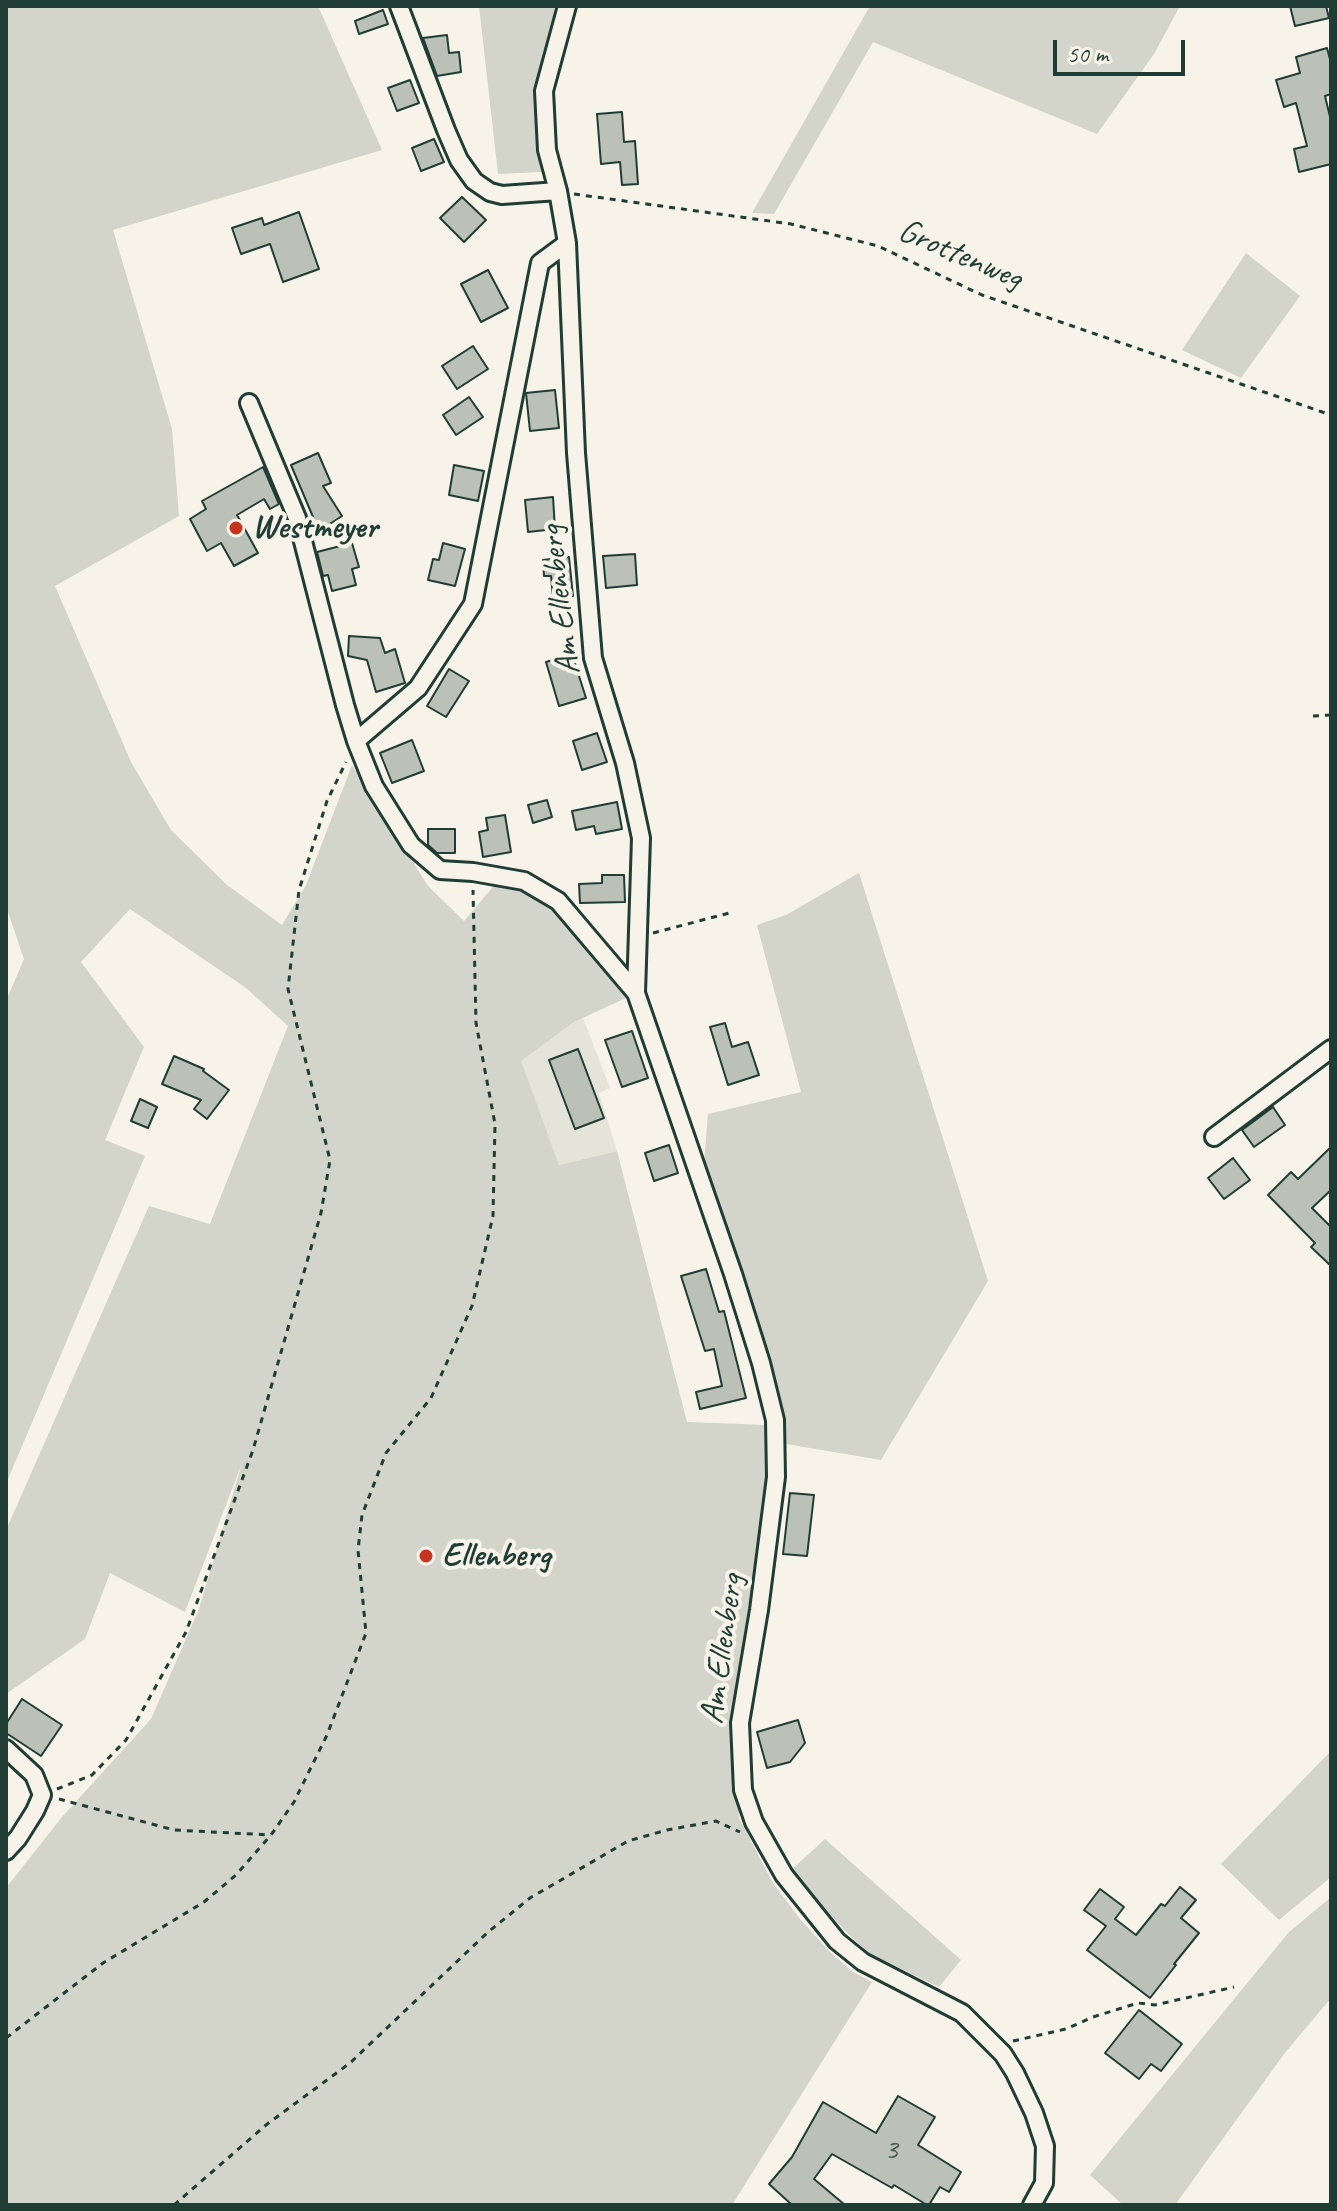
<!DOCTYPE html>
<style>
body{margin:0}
#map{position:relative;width:1337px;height:2211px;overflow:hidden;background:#f7f3e8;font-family:Caveat,sans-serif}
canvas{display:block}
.frame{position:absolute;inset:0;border:8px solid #1f3d34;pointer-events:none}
.scale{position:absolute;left:1053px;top:40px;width:132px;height:36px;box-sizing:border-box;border:4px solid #1f3d34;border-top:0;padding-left:10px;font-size:24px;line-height:28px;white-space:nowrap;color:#1f3d34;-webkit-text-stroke:6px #f7f3e8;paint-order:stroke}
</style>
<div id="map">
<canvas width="1337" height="2211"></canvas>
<div class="frame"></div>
<div class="scale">50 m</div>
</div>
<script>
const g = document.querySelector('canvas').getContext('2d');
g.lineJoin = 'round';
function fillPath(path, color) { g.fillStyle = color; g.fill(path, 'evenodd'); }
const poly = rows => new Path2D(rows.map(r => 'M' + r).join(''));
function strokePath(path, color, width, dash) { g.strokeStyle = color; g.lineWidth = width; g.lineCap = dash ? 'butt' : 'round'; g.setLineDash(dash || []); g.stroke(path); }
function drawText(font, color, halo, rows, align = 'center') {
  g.font = font + ' Caveat,sans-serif'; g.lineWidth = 8; g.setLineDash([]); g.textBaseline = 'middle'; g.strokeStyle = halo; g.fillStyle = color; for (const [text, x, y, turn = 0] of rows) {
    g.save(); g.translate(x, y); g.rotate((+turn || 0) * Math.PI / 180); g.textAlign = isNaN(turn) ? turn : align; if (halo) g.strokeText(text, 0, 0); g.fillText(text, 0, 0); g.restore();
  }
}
fillPath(poly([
 [583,1018,610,1088,599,1093,617,1151,559,1165,520,1061,574,1022]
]), '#e5e4d9');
fillPath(poly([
 [6,6,318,6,382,150,113,230,172,429,179,516,55,586,131,762,171,830,227,885,282,925,306,885,352,765,428,886,464,921,497,882,516,885,556,906,626,998,574,1022,521,1061,559,1165,617,1151,687,1422,767,1425,767,1479,736,1706,739,1818,773,1883,800,1919,830,1952,853,1972,872,1982,732,2205,6,2205,6,1888,62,1817,151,1719,199,1609,242,1463,185,1612,110,1573,85,1639,6,1694,6,1530,149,1206,210,1224,288,1026,246,988,130,909,81,962,144,1047,105,1140,145,1156,6,1484,6,1001,24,959,6,906],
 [479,6,557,6,537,89,542,172,498,174],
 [870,6,1180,6,1154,54,1097,134,873,42,774,214,752,213],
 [1246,253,1300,296,1241,378,1182,350],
 [859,873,988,1281,881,1460,786,1444,784,1416,767,1358,703,1174,708,1114,801,1092,757,925,786,915],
 [1331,1751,1331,1877,1279,1920,1221,1864],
 [825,1839,961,1960,939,1987,871,1955,845,1931,790,1871],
 [1331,1897,1331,1998,1284,2054,1175,2205,1123,2205,1090,2175,1289,1932]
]), '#d3d5ca');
const building = poly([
 [1290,6,1326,6,1329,18,1295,26,1290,6],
 [383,10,388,24,359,34,355,21,383,10],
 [447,35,449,53,459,52,461,72,437,76,423,38,447,35],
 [1327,48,1331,63,1331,94,1325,96,1331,121,1331,164,1299,172,1294,149,1307,146,1296,103,1284,107,1276,80,1300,73,1296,57,1327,48],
 [410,80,419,103,397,111,388,88,410,80],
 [622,112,624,142,635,141,638,184,622,185,620,162,601,164,597,114,622,112],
 [434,139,444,162,421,171,412,148,434,139],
 [462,197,486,220,464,242,440,218,462,197],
 [299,212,319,269,283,282,270,244,241,254,232,228,262,218,264,225,299,212],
 [488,270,508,308,481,322,461,284,488,270],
 [473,346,488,369,457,389,442,366,473,346],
 [555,390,559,428,530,431,526,393,555,390],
 [469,397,483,417,456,435,443,415,469,397],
 [318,453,331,483,323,486,342,516,319,531,291,465,318,453],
 [454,465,484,471,478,501,449,495,454,465],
 [263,467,279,504,270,509,264,499,237,515,258,553,234,566,221,543,207,551,190,519,206,509,202,501,263,467],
 [553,497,555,529,528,532,525,500,553,497],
 [352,543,359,567,352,569,356,585,332,591,328,575,323,576,317,552,352,543],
 [443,543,465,549,455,586,428,580,433,559,439,560,443,543],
 [635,554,637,585,606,588,603,556,635,554],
 [569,557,573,596,553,598,551,576,544,576,543,560,569,557],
 [349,636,380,638,385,653,395,649,405,683,376,692,367,660,348,656,349,636],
 [572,654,586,698,559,706,546,662,572,654],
 [449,669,469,681,446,717,427,706,449,669],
 [597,733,607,762,582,770,573,741,597,733],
 [412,740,424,771,392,783,380,753,412,740],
 [547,800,552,817,533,823,528,805,547,800],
 [617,802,622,829,596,834,594,826,576,830,572,811,617,802],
 [505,815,511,852,483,857,479,832,488,830,486,818,505,815],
 [428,829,455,829,455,853,437,853,428,845,428,829],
 [602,875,624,875,625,902,580,903,579,884,602,883,602,875],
 [725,1023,732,1047,748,1042,759,1075,728,1085,710,1027,725,1023],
 [632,1031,648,1078,622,1087,605,1040,632,1031],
 [578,1049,604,1118,575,1129,549,1060,578,1049],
 [174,1056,204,1069,203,1071,229,1090,207,1119,194,1109,201,1100,162,1084,174,1056],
 [140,1099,157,1107,148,1128,131,1121,140,1099],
 [1273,1107,1285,1125,1254,1147,1242,1130,1273,1107],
 [669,1145,678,1173,654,1181,645,1153,669,1145],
 [1331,1147,1331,1190,1312,1208,1331,1227,1331,1266,1311,1247,1315,1243,1268,1195,1291,1172,1298,1179,1331,1147],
 [1233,1158,1250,1180,1224,1199,1208,1178,1233,1158],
 [706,1269,719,1312,724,1311,746,1398,700,1409,696,1392,722,1386,714,1349,705,1351,681,1276,706,1269],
 [790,1493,814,1495,807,1556,783,1554,790,1493],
 [22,1699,62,1725,41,1756,6,1733,6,1724,22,1699],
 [798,1720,805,1743,790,1762,767,1768,757,1732,798,1720],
 [1180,1887,1196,1900,1181,1918,1199,1933,1174,1964,1176,1965,1150,1998,1087,1950,1106,1926,1084,1910,1100,1889,1124,1907,1115,1919,1136,1935,1161,1904,1165,1906,1180,1887],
 [1139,2010,1182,2044,1161,2071,1151,2064,1139,2079,1105,2053,1139,2010],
 [898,2096,935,2117,918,2145,961,2172,949,2192,940,2187,929,2205,927,2205,894,2185,892,2188,832,2154,814,2179,845,2205,792,2205,769,2184,792,2157,823,2102,876,2133,898,2096]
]);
fillPath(building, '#bbc1b6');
strokePath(building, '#1f3d34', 2);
const street = poly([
 [399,6,446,130,459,160,474,181,490,192,502,195,558,191],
 [567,6,544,91,547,150,558,191,567,243,576,453,593,658,625,763,641,838,636,993,733,1274,761,1363,775,1420,776,1477,759,1610,740,1723,743,1790,754,1822,784,1875,837,1941,863,1962,962,2013,1003,2054,1015,2073,1034,2113,1045,2146,1044,2183,1032,2205],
 [249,403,297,518,345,705,356,741,374,786,411,845,440,870,473,872,524,881,558,901,636,993],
 [356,741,418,688,473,604,540,263,567,243],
 [1214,1137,1331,1049],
 [6,1749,34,1775,42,1795,35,1811,18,1838,6,1851]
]);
strokePath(street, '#1f3d34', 22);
strokePath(poly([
 [574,194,791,224,878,246,982,295,1331,415],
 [1313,716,1331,715],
 [653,933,733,912],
 [57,1789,92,1775,126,1740,186,1632,253,1450,321,1213,330,1160,288,989,299,890,327,801,346,762],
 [59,1799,174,1830,271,1835],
 [6,2038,103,1963,204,1902,236,1875,271,1835,294,1802,327,1735,366,1633,358,1550,362,1515,386,1453,431,1398,472,1306,493,1216,495,1124,476,1023,473,890],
 [1013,2041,1066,2029,1093,2017,1138,2003,1155,2005,1234,1987],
 [174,2205,266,2125,350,2063,487,1933,530,1898,628,1841,667,1830,716,1821,740,1832]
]), '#1f3d34', 3, [6, 6]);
strokePath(street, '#f7f3e8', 16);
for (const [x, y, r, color] of [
 [236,528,8,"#c8321e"],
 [426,1556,8,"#c8321e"]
]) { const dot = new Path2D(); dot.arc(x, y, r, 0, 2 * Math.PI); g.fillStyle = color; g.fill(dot); strokePath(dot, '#f7f3e8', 3); }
drawText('30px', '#465e54', null, [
 ["3",891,2150]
]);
drawText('34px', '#1f3d34', '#f7f3e8', [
 ["Grottenweg",960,255,23],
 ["Am Ellenberg",561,600,-97],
 ["Am Ellenberg",723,1649,-82]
]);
drawText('bold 34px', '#1f3d34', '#f7f3e8', [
 ["Westmeyer",252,528],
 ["Ellenberg",442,1556]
], 'left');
</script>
